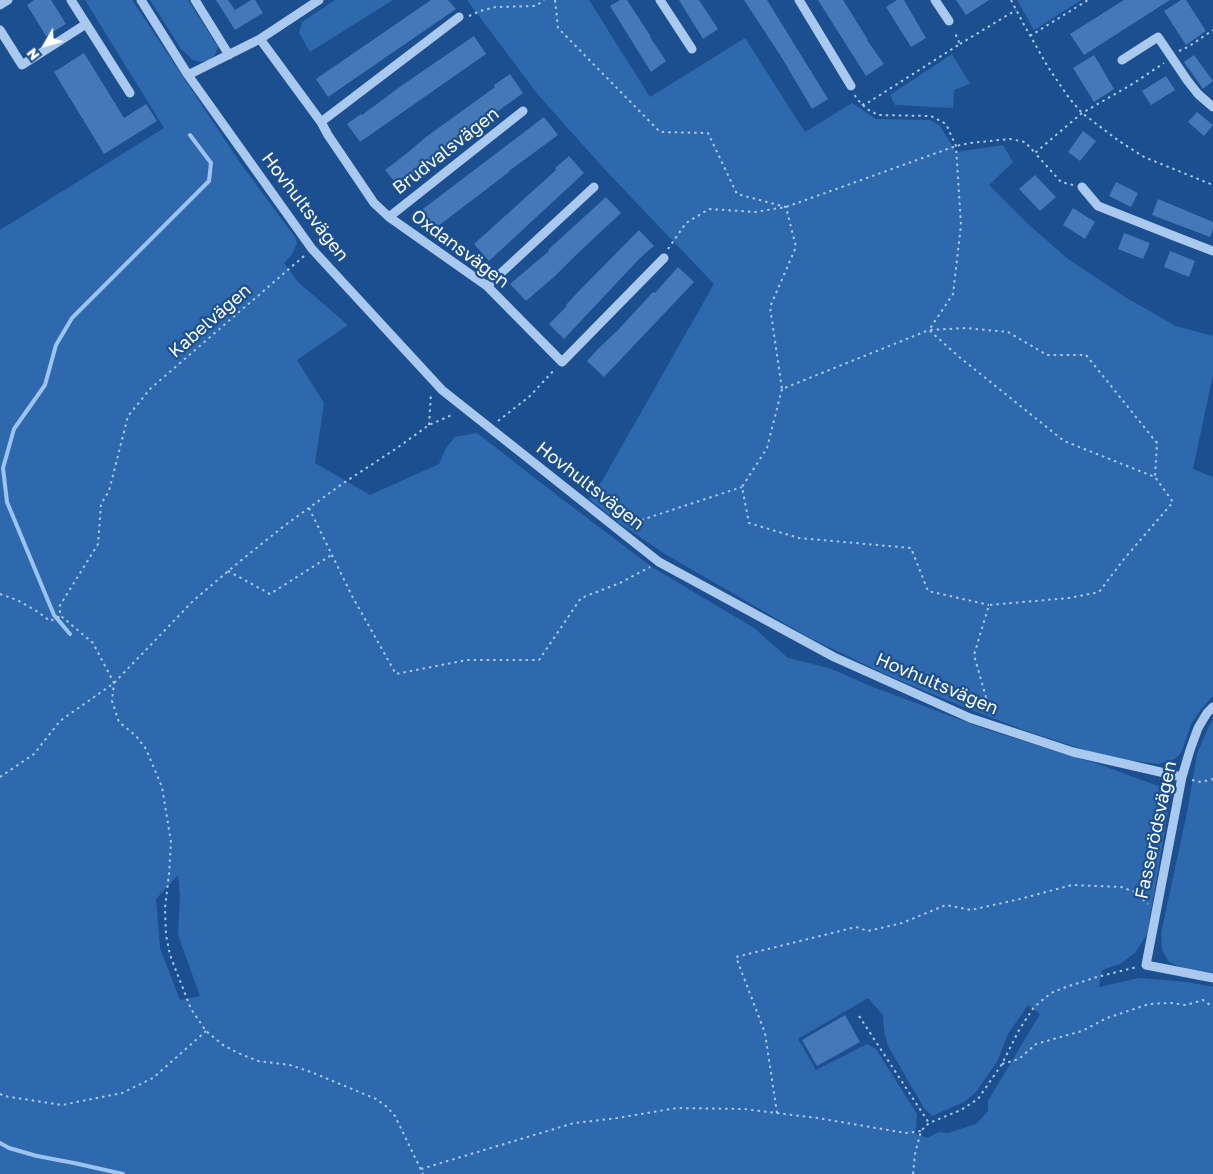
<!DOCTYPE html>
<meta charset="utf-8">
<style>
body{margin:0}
#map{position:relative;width:1213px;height:1174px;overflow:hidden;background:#1b4f8f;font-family:"Golos Text",sans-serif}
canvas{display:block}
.north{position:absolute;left:20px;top:20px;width:50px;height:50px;-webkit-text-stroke:4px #1b4f8f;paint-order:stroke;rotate:232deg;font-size:14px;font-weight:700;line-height:20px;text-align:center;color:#fff}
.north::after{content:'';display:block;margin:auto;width:18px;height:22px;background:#fff;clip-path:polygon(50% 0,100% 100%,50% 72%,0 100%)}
</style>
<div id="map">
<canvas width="1213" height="1174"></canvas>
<div class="north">N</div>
</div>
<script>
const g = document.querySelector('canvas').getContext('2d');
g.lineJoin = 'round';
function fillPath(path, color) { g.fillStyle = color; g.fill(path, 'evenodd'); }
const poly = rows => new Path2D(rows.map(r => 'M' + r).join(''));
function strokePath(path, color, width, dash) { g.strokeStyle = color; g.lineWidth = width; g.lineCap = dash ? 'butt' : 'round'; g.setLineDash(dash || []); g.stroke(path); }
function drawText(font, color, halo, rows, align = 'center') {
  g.font = font + ' "Golos Text",sans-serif'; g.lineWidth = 4.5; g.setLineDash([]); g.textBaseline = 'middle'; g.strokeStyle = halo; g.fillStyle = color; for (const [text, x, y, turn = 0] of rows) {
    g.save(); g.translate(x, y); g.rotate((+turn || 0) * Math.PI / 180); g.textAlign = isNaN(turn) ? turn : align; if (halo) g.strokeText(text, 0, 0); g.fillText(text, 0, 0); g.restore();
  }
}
fillPath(poly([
 [85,0,132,0,241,164,295,237,297,243,291,256,284,263,298,282,348,325,297,360,324,403,315,463,370,495,439,464,446,448,455,437,477,433,558,496,652,567,754,628,788,658,829,668,873,687,988,730,1101,765,1158,786,1169,797,1167,818,1147,934,1135,953,1120,964,1102,970,1099,987,1139,978,1187,982,1213,987,1213,1174,0,1174,0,230,164,128],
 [178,875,180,895,178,935,200,996,180,1000,160,948,156,899],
 [868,998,883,1015,884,1030,888,1046,924,1108,932,1116,964,1102,975,1093,997,1062,1008,1034,1028,1005,1040,1014,988,1101,988,1111,976,1124,948,1133,939,1132,927,1138,915,1133,916,1128,917,1114,876,1049,867,1044,816,1070,798,1039],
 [150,0,188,0,218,47,215,55,209,60,201,62,193,60,181,49],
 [335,0,393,0,310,52,299,33,302,22],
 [467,0,589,0,650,97,745,38,805,132,852,103,876,119,930,120,940,126,956,152,1003,145,1013,162,989,185,1027,223,1068,259,1125,297,1176,326,1213,336,1213,375,1193,469,1213,477,1213,696,1203,707,1191,724,1183,748,1180,754,1175,759,1158,764,1126,760,1091,752,1024,730,966,708,889,676,808,637,665,554,622,525,589,499,602,481,714,284,609,174,539,96],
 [1017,0,1081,0,1034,30],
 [952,54,970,84,954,90,953,108,895,105,890,95],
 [1213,719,1213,973,1185,969,1169,962,1162,950,1161,933,1187,813,1197,754,1209,726]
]), '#2e69ad');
strokePath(poly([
 [70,634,54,615,7,502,3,468,14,429,45,385,56,345,72,318,209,181,211,163,190,135],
 [0,1143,9,1148,37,1156,74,1163,123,1174]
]), '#9cc4f0', 4);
fillPath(poly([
 [34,0,51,0,66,24,46,36,27,5],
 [216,0,228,0,235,10,251,0,255,0,263,13,235,30],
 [431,0,448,0,456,9,328,97,316,79],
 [620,0,627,0,651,37,650,37,666,61,651,72,610,6],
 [679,0,699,0,718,29,703,39],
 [744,0,767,0,828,99,812,109,782,58],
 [818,0,843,0,868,40,867,40,884,64,866,76],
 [897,0,904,0,926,38,911,47,886,7],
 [956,0,989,0,966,15],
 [1124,0,1170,0,1084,55,1070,34],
 [1181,0,1186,0,1206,31,1186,45,1164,11],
 [474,36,486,54,360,142,347,124,361,114,362,115,401,86],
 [84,53,124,118,146,104,157,121,104,154,54,72],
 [1094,55,1114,89,1094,102,1073,68],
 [1194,55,1213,81,1203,89,1184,62],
 [510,74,523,93,475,128,399,187,385,170,406,154,426,137,495,87,494,85],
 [1166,76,1175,90,1151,105,1142,91],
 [1197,112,1213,125,1204,136,1188,122],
 [544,117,558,135,509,171,509,172,433,230,419,212],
 [1083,131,1096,141,1080,161,1068,152],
 [569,156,584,173,489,261,474,244,556,170,555,168],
 [1035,175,1056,197,1040,211,1019,189],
 [1116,182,1138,193,1131,207,1109,196],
 [606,197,621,213,577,254,555,276,526,301,510,284,549,251,548,250,561,238],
 [1158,199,1213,222,1213,229,1210,237,1152,215],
 [1073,208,1095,222,1085,239,1063,225],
 [639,230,654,246,640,258,564,339,549,324,567,306,566,305,578,292],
 [1124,233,1150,243,1143,259,1118,249],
 [1170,251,1195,261,1189,277,1164,267],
 [678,267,694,282,604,377,587,361,599,348,618,330,653,292,655,293],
 [845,1015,860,1042,817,1066,802,1040]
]), '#4478b7');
strokePath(poly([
 [555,0,558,28,660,132,708,133,737,194,786,207,796,247,770,307,782,389,929,330,958,356,1064,441,1155,477,1173,502,1124,559,1099,592,1069,598,989,605,974,655,991,715],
 [1011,0,1023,23,1048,67,1069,98,1082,113,1119,141,1144,157,1213,185],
 [469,16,480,11,496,7,536,6,544,0],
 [1030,36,1088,0],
 [960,44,1016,10],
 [1179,51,1188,47,1213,30],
 [855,95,856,98,867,109,878,115,931,116,946,124,956,146,961,225,953,294,929,330,966,328,1008,332,1047,355,1086,355,1157,443,1155,477],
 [862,105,869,102,960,44,954,31],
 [1073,185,1061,182,1035,153,1082,113,1134,83,1164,63],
 [668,249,686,223,709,209,755,212,786,207,956,146,970,143,1010,139,1025,142,1035,153],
 [304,256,150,389,128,416,109,491,101,504,98,544,59,607,61,616,93,643,114,683,112,701,119,722,136,736,146,749,162,787,171,842,169,874,165,908,166,935,170,955,191,1009,206,1031,223,1045,238,1053,258,1061,290,1065,311,1072,376,1099,387,1107,395,1116,423,1174],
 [782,389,767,448,742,487,749,523,799,538,911,548,928,591,989,605],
 [498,421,530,396,555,369],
 [429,425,431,393],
 [309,508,352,596,396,674,467,660,539,660,581,598,620,583,650,567],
 [629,524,742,487],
 [228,571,270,594,333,554],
 [0,594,17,600,38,612,50,621,61,616],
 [0,777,34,754,60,721,114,683,194,600,239,562,284,526,342,484,397,448,429,425,454,414],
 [1192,780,1201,782,1213,779],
 [859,1016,929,1123],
 [1002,1064,1019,1059,1036,1044,1082,1031,1107,1018,1149,1004,1171,1003,1186,1005,1203,1000,1213,1007],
 [0,1094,4,1096,62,1105,122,1093,153,1078,206,1031],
 [777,1113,765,1033,736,957,856,927,868,931,902,923,946,905,971,910,1020,899,1072,885,1121,887,1135,892,1148,904],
 [421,1169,574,1123,617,1118,677,1108,744,1109,817,1118,906,1133,921,1131],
 [913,1174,915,1154,921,1131,929,1123,961,1110,978,1099,1002,1064,1019,1030,1034,1007,1051,993,1066,987,1097,977,1137,967]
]), '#a9c9ee', 2, [2.5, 4]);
strokePath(poly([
 [71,0,130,93],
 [141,0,188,75,312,249,442,390,659,562,834,657,970,718,1073,752,1182,777],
 [195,0,229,55],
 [660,0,692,49],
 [799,0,851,86],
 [935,0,949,21],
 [0,5,8,0],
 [0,30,22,65,86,24],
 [260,39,321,122,328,135,374,203,389,217,487,286,562,362,664,258],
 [1122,60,1158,37,1187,80,1198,94,1213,107],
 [188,75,260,39,319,0],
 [321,122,459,17],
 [1082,187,1098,206,1179,238,1213,251],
 [389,217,523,111],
 [487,286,594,187],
 [1213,707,1207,713,1198,728,1190,750,1182,777,1146,965,1213,978]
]), '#a9c9ee', 9);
drawText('18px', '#fff', '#1b4f8f', [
 ["Brudvalsvägen",446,151,-38],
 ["Hovhultsvägen",305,207,53],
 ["Oxdansvägen",460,249,37],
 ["Kabelvägen",210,321,-41],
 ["Hovhultsvägen",590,486,38],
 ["Hovhultsvägen",937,684,23],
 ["Fasserödsvägen",1156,830,-78]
]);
</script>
